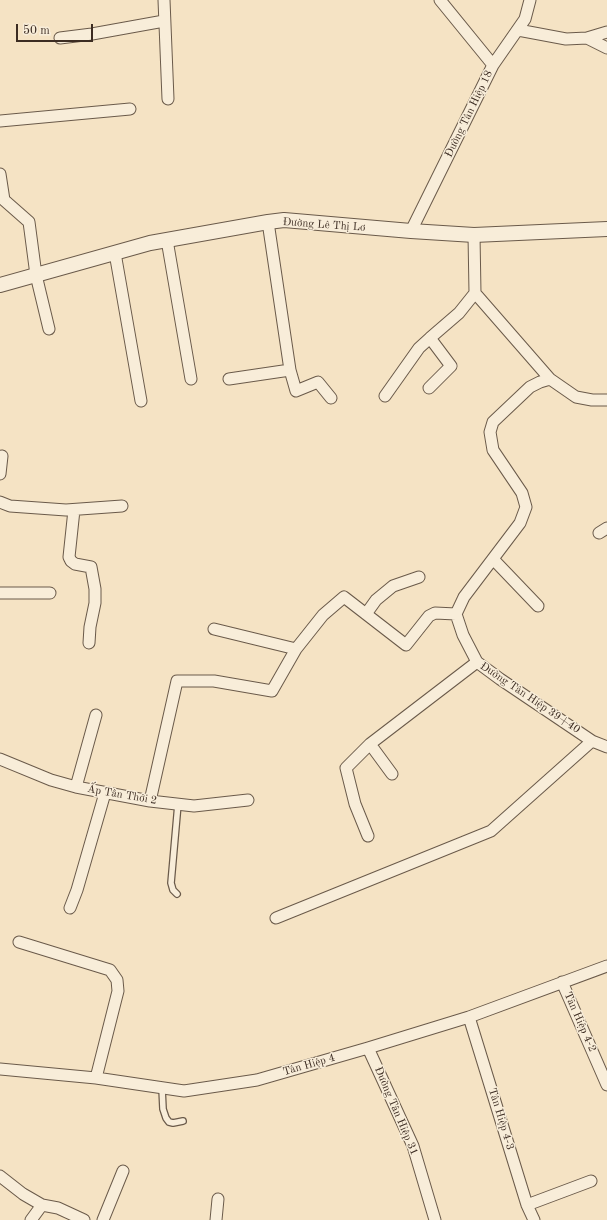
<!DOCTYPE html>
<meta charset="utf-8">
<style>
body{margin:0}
#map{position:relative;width:607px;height:1220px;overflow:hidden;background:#f5e3c4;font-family:"Old Standard TT",serif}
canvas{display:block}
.scale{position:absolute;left:16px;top:24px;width:77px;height:18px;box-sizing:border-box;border:2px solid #3c2c22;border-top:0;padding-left:5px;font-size:12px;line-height:14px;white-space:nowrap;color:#3c2c22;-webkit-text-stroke:3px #f8edd9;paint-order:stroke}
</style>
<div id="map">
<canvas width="607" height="1220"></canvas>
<div class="scale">50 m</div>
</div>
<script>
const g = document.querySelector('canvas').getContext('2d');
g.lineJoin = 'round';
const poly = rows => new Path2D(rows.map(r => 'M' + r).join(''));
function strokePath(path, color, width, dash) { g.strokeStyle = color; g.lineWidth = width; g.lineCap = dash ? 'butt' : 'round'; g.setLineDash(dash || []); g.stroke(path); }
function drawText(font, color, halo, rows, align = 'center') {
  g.font = font + ' "Old Standard TT",serif'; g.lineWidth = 3; g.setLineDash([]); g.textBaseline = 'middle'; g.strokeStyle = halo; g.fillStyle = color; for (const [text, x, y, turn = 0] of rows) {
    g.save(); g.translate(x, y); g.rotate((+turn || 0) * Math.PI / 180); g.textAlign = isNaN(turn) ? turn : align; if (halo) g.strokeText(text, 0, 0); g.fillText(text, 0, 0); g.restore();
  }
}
const service = poly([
 [177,894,173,890,171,883,178,804],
 [162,1088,163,1109,166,1118,169,1122,173,1123,183,1121]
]);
const minor = poly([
 [164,0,168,99],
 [440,0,493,65],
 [518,30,566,39,587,38,607,32],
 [60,38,92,34,164,21],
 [587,38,607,48],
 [0,121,130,109],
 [0,174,4,200,29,222,36,275,49,329],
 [268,222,290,370,296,391,318,382,331,398],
 [411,231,493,65,525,19,530,0],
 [167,240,191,379],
 [115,253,141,401],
 [475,293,550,379],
 [430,338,459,313,475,293,474,235],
 [229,379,290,370],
 [385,396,419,348,430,338,451,366,429,388],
 [607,400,592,400,576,397,550,379,540,382,530,387,493,422,490,432,493,450,522,493,526,507,520,523,464,597,456,614,463,635,477,662,500,679,592,741,607,747],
 [0,474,2,456],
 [0,502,10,506,66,510,122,506],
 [74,510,69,557,71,561,75,564,91,567,95,589,95,603,90,627,89,643],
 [599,533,607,528],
 [493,559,538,606],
 [0,593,50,593],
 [366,614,376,600,393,586,419,577],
 [214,629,296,649],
 [370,744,392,774],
 [0,759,51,780,76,787,150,801,194,806,248,800],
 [76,787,96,715],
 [150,801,177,681,214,681,272,691,296,649,323,615,344,597,406,645,429,616,435,613,456,614],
 [368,836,355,804,346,768,370,744,477,662],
 [70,908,77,890,105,793],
 [276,918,491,831,592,741],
 [19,942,110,970,117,980,118,991,96,1078],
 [562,982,607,1085],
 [469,1017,527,1205,534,1220],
 [368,1048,413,1146,435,1220],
 [0,1069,96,1078,184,1091,257,1080,368,1048,469,1017,607,966],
 [0,1176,23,1194,42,1205],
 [527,1205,591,1181],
 [31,1220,42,1205,58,1208,84,1220],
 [103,1220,123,1171],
 [216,1220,218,1199]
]);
const tertiary = poly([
 [0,285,150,243,268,222,284,220,411,231,474,235,607,229]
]);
strokePath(service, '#6a5a4a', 8);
strokePath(minor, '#6a5a4a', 13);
strokePath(tertiary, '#6a5a4a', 16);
strokePath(service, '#f8edd9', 5.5);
strokePath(minor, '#f8edd9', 11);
strokePath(tertiary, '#f8edd9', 14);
drawText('11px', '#3c2c22', '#f8edd9', [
 ["Đường Tân Hiệp 18",469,114,-64],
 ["Đường Lê Thị Lơ",324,225,4],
 ["Đường Tân Hiệp 39+40",530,698,34],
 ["Ấp Tân Thới 2",122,795,10],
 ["Tân Hiệp 4-2",580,1022,66],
 ["Tân Hiệp 4",309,1065,-16],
 ["Đường Tân Hiệp 31",396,1111,67],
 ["Tân Hiệp 4-3",501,1119,73]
]);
</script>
